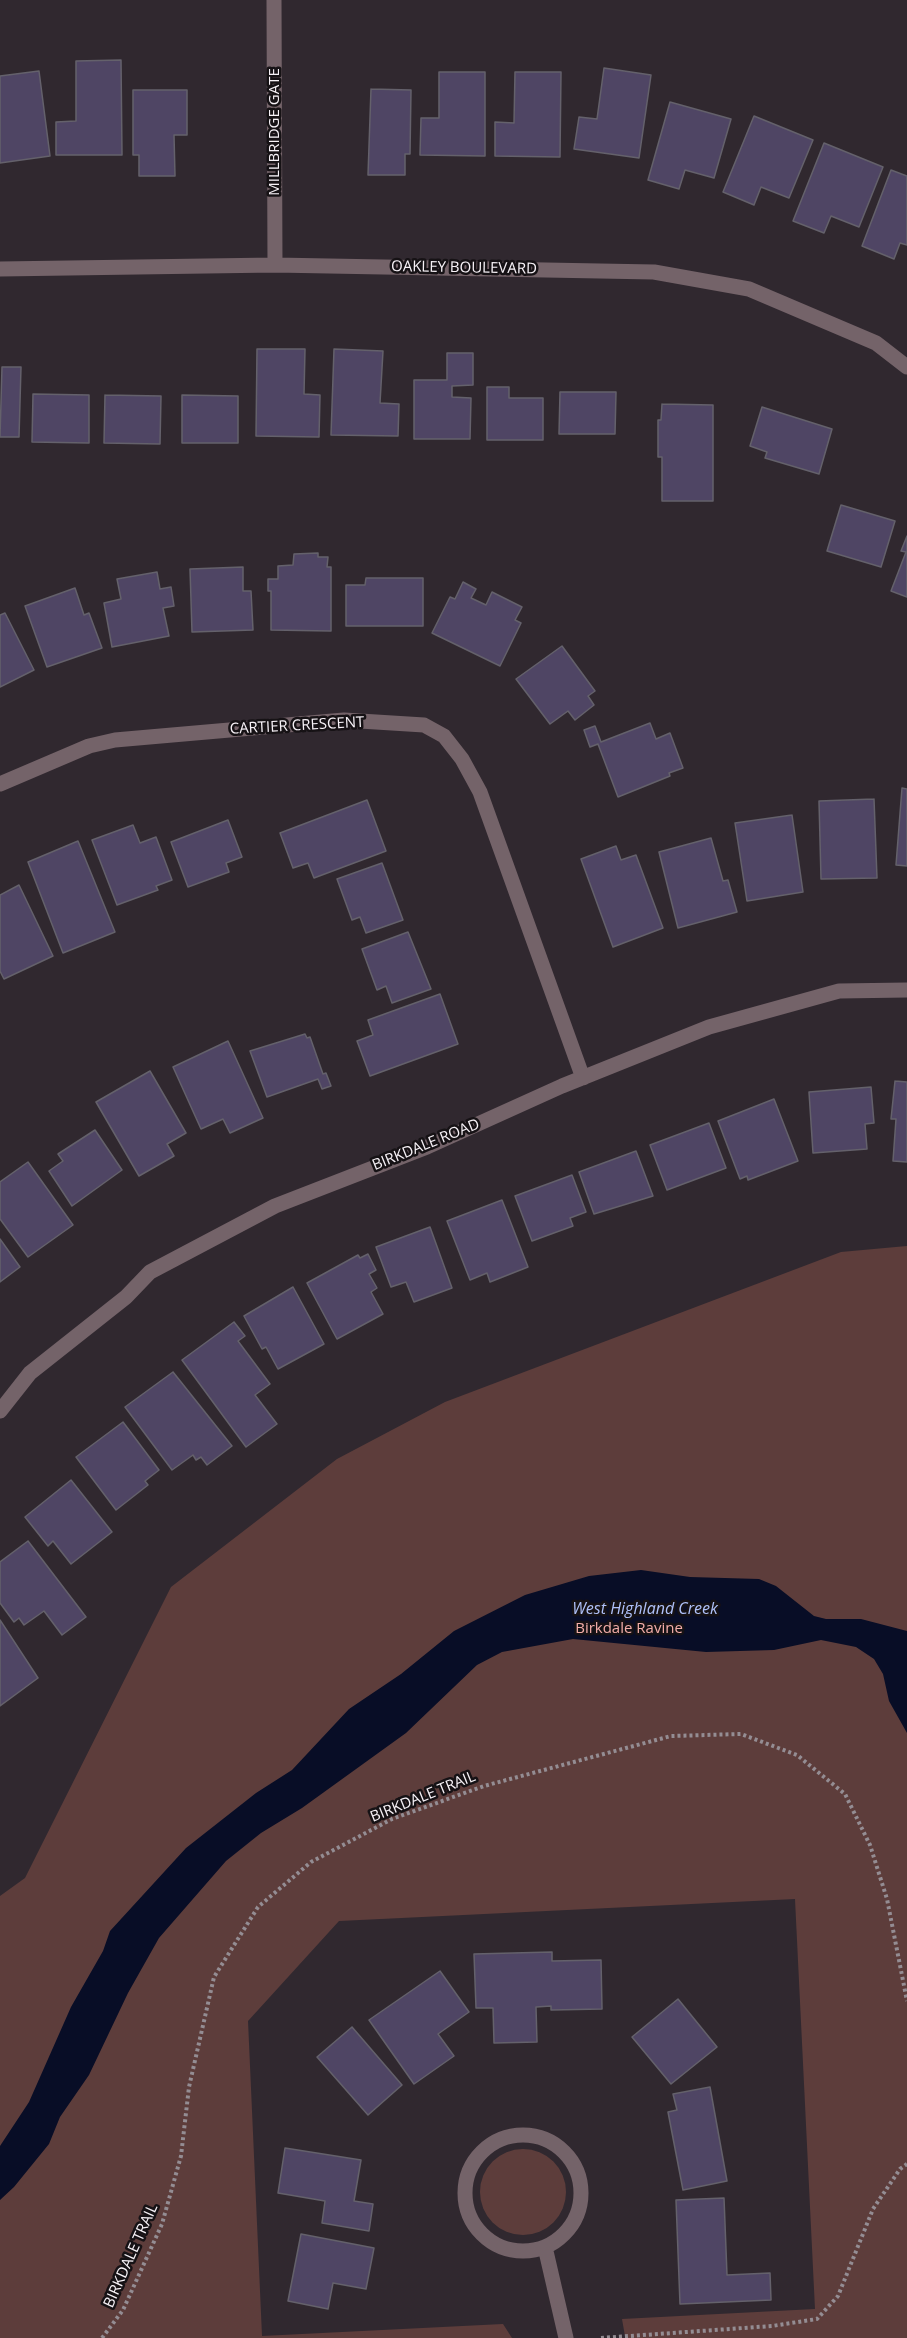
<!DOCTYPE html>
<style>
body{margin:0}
canvas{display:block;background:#30282f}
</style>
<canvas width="907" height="2338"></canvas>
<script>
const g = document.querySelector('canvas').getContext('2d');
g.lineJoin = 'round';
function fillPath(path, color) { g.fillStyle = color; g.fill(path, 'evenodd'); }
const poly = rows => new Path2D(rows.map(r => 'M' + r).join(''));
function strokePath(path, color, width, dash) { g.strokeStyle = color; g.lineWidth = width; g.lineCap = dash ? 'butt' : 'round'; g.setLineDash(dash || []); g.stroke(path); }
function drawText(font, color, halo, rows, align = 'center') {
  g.font = font + ' "Open Sans",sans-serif'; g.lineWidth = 5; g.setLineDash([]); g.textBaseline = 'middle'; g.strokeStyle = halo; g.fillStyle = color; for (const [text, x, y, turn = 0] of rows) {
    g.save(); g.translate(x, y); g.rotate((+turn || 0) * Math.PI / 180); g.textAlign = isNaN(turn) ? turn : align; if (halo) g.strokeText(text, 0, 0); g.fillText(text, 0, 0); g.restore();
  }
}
fillPath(poly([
 [907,1246,907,2338,625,2338,625,2336,622,2319,815,2309,795,1899,339,1921,248,2021,262,2336,503,2324,512,2338,0,2338,0,1896,25,1878,171,1587,337,1459,445,1402,841,1252],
 '480 2192a43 43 0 1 1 86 0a43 43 0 1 1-86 0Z'
]), '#5d3d3b');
fillPath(poly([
 [641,1570,690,1577,759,1579,776,1586,814,1616,826,1619,861,1619,907,1631,907,1733,889,1701,883,1674,874,1659,856,1647,821,1640,774,1650,706,1652,573,1639,502,1652,477,1665,406,1733,302,1808,261,1833,226,1861,159,1938,128,1993,89,2075,60,2117,49,2144,14,2187,0,2200,0,2146,29,2102,71,2007,103,1951,110,1931,186,1848,256,1793,292,1770,349,1709,401,1674,454,1631,525,1595,589,1576]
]), '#080d26');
const building = poly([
 [121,60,122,155,56,155,56,122,76,121,76,61,121,60],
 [604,68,651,75,639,158,574,149,579,117,597,119,604,68],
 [39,71,50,156,0,163,0,76,39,71],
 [439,72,485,72,485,156,420,155,421,118,439,118,439,72],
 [515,72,561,72,560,157,495,156,495,122,514,123,515,72],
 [371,89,411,90,410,154,405,154,405,175,368,175,371,89],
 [133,90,187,90,187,135,174,135,175,176,139,176,139,155,133,155,133,90],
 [670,102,731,119,714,178,685,170,679,189,648,180,670,102],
 [754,116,813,140,789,198,761,187,754,205,723,192,754,116],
 [824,143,883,167,859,227,831,216,824,233,793,221,824,143],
 [891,170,907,176,907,245,900,243,894,259,862,246,891,170],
 [257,349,305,349,304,394,320,395,319,437,256,436,257,349],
 [334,349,383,351,380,403,399,404,398,436,331,435,334,349],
 [447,353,473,353,473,385,452,386,452,397,471,398,470,439,414,439,414,380,447,380,447,353],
 [2,367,21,367,19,437,0,437,2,367],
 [487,387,509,387,509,398,543,398,543,440,487,440,487,387],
 [560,392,616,392,615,434,559,434,560,392],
 [33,394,89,395,89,443,32,442,33,394],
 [105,395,161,396,160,444,104,443,105,395],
 [182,395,238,396,238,443,182,443,182,395],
 [662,404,713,405,713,501,662,501,662,457,658,457,658,420,661,420,662,404],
 [762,407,832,429,819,474,765,458,767,452,750,446,762,407],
 [841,505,895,521,881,567,827,551,841,505],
 [907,536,907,597,891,591,906,552,901,551,907,536],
 [318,553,318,557,328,557,327,567,331,567,331,631,271,630,271,591,268,591,268,579,278,579,278,566,293,565,294,554,318,553],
 [243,567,243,591,251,591,253,630,192,632,190,569,243,567],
 [157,572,160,589,171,587,174,606,163,608,169,636,112,647,104,603,121,599,117,579,157,572],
 [366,578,423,578,423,626,346,626,346,585,365,585,366,578],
 [463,582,476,589,471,598,486,605,492,592,522,607,515,620,521,623,500,666,432,633,450,597,455,599,463,582],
 [75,588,84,615,89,613,102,648,47,667,25,606,75,588],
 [5,613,34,670,0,687,0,615,5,613],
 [562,646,595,691,588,696,594,705,575,720,568,711,550,724,516,679,562,646],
 [650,723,656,739,670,733,683,768,669,773,670,776,618,797,598,744,590,747,584,730,595,726,601,742,650,723],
 [902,788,907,789,907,866,896,865,902,788],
 [874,799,877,878,821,879,819,801,874,799],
 [367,800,386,851,314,878,308,863,293,868,280,833,367,800],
 [792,815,803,892,747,901,735,823,792,815],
 [228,820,242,857,226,863,229,872,188,887,171,842,228,820],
 [133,825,140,843,156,837,172,880,156,886,158,890,117,905,92,840,133,825],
 [711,838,723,881,728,880,737,912,678,928,659,852,711,838],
 [78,841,115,932,63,953,28,862,78,841],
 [616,846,621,860,636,855,663,928,613,947,581,859,616,846],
 [382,863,403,920,366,933,360,917,352,920,337,879,382,863],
 [19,885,53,956,4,979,0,971,0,895,19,885],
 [408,932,431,989,392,1003,386,986,377,990,362,949,408,932],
 [440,994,458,1044,370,1076,357,1041,373,1035,368,1020,440,994],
 [305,1034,307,1038,310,1037,323,1074,326,1073,331,1086,322,1089,318,1079,267,1097,250,1051,305,1034],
 [228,1041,263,1118,230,1133,223,1119,201,1129,173,1067,228,1041],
 [150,1071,186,1133,167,1144,174,1156,139,1176,96,1102,150,1071],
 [895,1081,907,1082,907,1162,893,1161,896,1119,891,1119,895,1081],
 [871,1087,874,1123,865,1124,867,1149,813,1153,809,1092,871,1087],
 [774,1099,798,1161,748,1180,747,1176,740,1179,718,1121,774,1099],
 [709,1123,726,1168,667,1190,650,1145,709,1123],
 [95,1130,122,1170,72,1206,49,1171,63,1161,58,1154,95,1130],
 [636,1151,653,1196,594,1214,579,1172,636,1151],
 [28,1162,73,1225,28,1257,0,1219,0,1182,28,1162],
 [572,1175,586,1212,570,1218,573,1226,532,1241,515,1196,572,1175],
 [502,1200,528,1267,490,1282,487,1273,470,1280,447,1221,502,1200],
 [430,1227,452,1288,414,1302,406,1282,391,1287,376,1247,430,1227],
 [0,1239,20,1267,0,1282,0,1239],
 [368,1254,376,1270,369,1274,377,1288,371,1292,383,1314,337,1339,307,1283,358,1255,360,1258,368,1254],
 [293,1287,324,1344,278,1369,266,1347,262,1349,244,1316,293,1287],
 [234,1322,245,1336,238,1341,270,1384,255,1395,277,1424,246,1447,182,1360,234,1322],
 [173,1372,232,1446,207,1465,201,1457,196,1460,193,1455,172,1470,125,1407,173,1372],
 [123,1422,159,1470,145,1481,148,1485,116,1510,76,1457,123,1422],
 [71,1480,112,1532,71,1564,53,1541,48,1546,25,1517,71,1480],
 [28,1541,86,1617,62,1635,44,1611,24,1625,19,1618,14,1622,0,1603,0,1562,28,1541],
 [0,1620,38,1678,0,1706,0,1620],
 [552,1952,552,1961,601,1960,602,2009,551,2010,551,2006,536,2007,537,2042,494,2043,493,2008,476,2008,474,1954,552,1952],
 [440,1971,469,2012,438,2034,454,2056,414,2084,369,2020,440,1971],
 [678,1999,717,2047,671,2084,632,2037,678,1999],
 [352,2027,402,2085,368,2115,317,2057,352,2027],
 [710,2087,727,2181,683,2190,668,2112,677,2110,673,2094,710,2087],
 [285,2148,361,2160,354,2201,373,2204,369,2231,322,2223,325,2201,278,2193,285,2148],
 [724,2198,727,2275,770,2273,771,2300,680,2304,676,2200,724,2198],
 [301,2234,374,2248,366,2289,333,2283,328,2309,288,2301,301,2234]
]);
fillPath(building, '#4f4564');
strokePath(building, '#64616b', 1.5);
strokePath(poly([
 [102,2338,123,2310,162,2224,181,2156,189,2087,214,1977,258,1907,311,1862,392,1819,484,1786,671,1736,741,1734,797,1755,845,1794,870,1845,887,1899,907,2001],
 [601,2338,772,2326,817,2319,838,2296,873,2209,900,2169,907,2164]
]), '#948d93', 4, [3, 3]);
strokePath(poly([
 [274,0,275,265],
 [0,269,275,265,654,272,749,289,876,343,907,367],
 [0,784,89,746,115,740,344,720,424,725,444,736,462,759,480,792,583,1078],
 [0,1411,30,1373,126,1297,150,1272,275,1206,427,1147,562,1086,709,1027,839,991,907,990],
 '465 2193a58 58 0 1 1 116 0a58 58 0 1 1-116 0Z',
 [545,2247,566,2338]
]), '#746369', 15);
drawText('15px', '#f7f2f7', '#161215', [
 ["MILLBRIDGE GATE",275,132,-90],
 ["OAKLEY BOULEVARD",464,268,1],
 ["CARTIER CRESCENT",297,726,-3],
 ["BIRKDALE ROAD",426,1145,-22],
 ["BIRKDALE TRAIL",423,1797,-22],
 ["BIRKDALE TRAIL",131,2256,-66]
]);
drawText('15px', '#f3aea9', '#161215', [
 ["Birkdale Ravine",629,1629]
]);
drawText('italic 16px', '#afc1f9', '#161215', [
 ["West Highland Creek",645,1609]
]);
</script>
